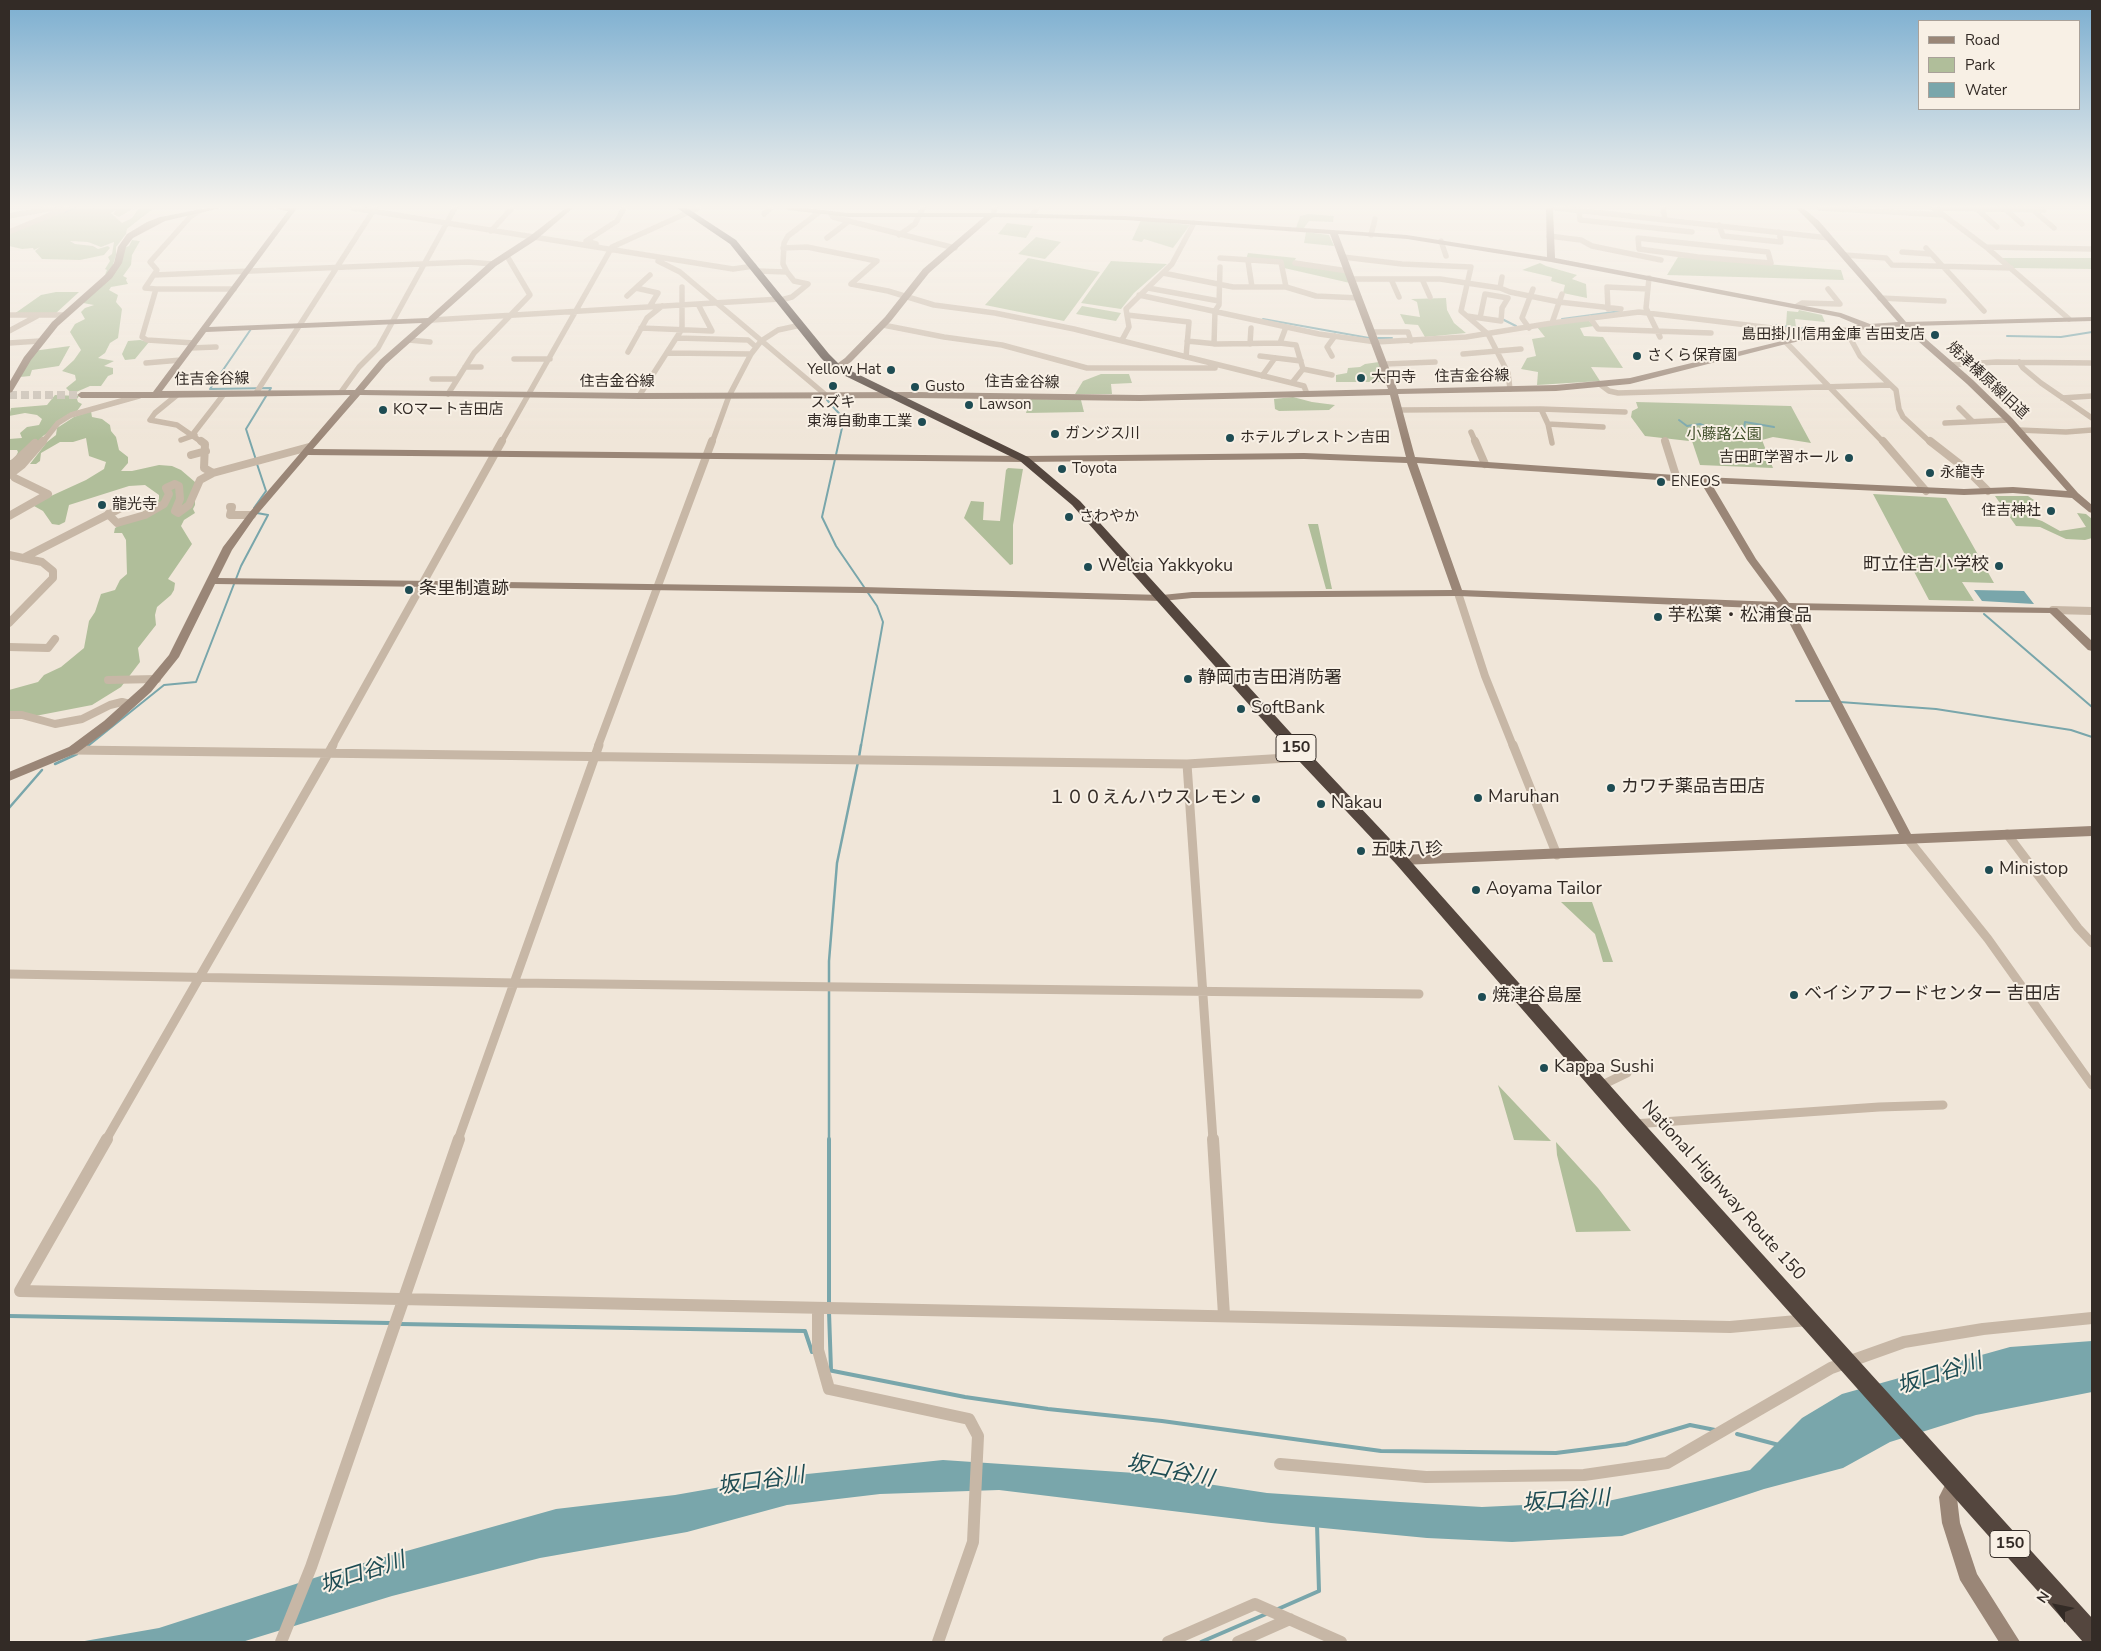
<!DOCTYPE html>
<meta charset="utf-8">
<style>
body{margin:0}
#map{position:relative;width:2101px;height:1651px;overflow:hidden;background:#f0e6d9;font-family:"Nunito Sans",sans-serif}
canvas{display:block}
.frame{position:absolute;inset:0;border:10px solid #332b26;pointer-events:none}
.legend{position:absolute;left:1918px;top:20px;width:162px;height:90px;box-sizing:border-box;background:#f8f0e5;border:1px solid #a9a199;margin:0;padding:6px 9px;list-style:none;font-size:15px;color:#332b26}
.legend li{display:flex;align-items:center;gap:10px;height:25px}
.legend b{width:25px;border:1px solid #a9a199}
.north{position:absolute;left:2031px;top:1581px;width:50px;height:50px;-webkit-text-stroke:4px #f8f0e5;paint-order:stroke;rotate:304deg;font-size:14px;font-weight:700;line-height:20px;text-align:center;color:#332b26}
.north::after{content:'';display:block;margin:auto;width:18px;height:22px;background:#332b26;clip-path:polygon(50% 0,100% 100%,50% 72%,0 100%)}
</style>
<div id="map">
<canvas width="2101" height="1651"></canvas>
<div class="frame"></div>
<ul class="legend">
<li><b style="height:6px;background:#9a8677"></b>Road</li>
<li><b style="height:14px;background:#b0be9a"></b>Park</li>
<li><b style="height:14px;background:#79a6ab"></b>Water</li>
</ul>
<div class="north">N</div>
</div>
<script>
const g = document.querySelector('canvas').getContext('2d');
g.lineJoin = 'round';
function fillPath(path, color) { g.fillStyle = color; g.fill(path, 'evenodd'); }
const poly = rows => new Path2D(rows.map(r => 'M' + r).join(''));
function strokePath(path, color, width, dash) { g.strokeStyle = color; g.lineWidth = width; g.lineCap = dash ? 'butt' : 'round'; g.setLineDash(dash || []); g.stroke(path); }
function drawText(font, color, halo, rows, align = 'center') {
  g.font = font + ' "Nunito Sans","Noto Sans JP",sans-serif'; g.lineWidth = 4; g.setLineDash([]); g.textBaseline = 'middle'; g.strokeStyle = halo; g.fillStyle = color; for (const [text, x, y, turn = 0] of rows) {
    g.save(); g.translate(x, y); g.rotate((+turn || 0) * Math.PI / 180); g.textAlign = isNaN(turn) ? turn : align; if (halo) g.strokeText(text, 0, 0); g.fillText(text, 0, 0); g.restore();
  }
}
fillPath(poly([
 [70,208,91,208,89,210,94,208,134,208,119,217,113,214,116,210,111,213,122,223,132,218,139,208,154,208,127,229,126,234,116,247,116,255,112,268,104,277,107,270,105,269,110,261,108,257,112,254,114,242,101,247,88,242,70,241,75,244,93,246,98,249,108,246,110,248,104,255,80,260,42,259,35,251,40,247,34,250,33,248,22,249,9,246,9,234],
 [1308,214,1334,216,1333,222,1309,221,1304,228,1296,228,1300,216],
 [1141,220,1190,225,1173,248,1144,239,1142,242,1132,240],
 [1007,223,1033,226,1026,238,998,234],
 [1306,232,1329,235,1334,246,1304,243],
 [1036,237,1061,242,1045,259,1018,254],
 [132,240,140,241,132,255,131,265,123,276,127,278,126,280,128,284,111,287,109,290,118,295,116,302,122,309,118,338,110,343,105,353,98,358,114,361,104,366,113,368,113,374,108,376,101,386,90,386,74,393,70,392,66,388,76,380,75,375,62,371,74,360,81,350,70,332,75,324,85,319,81,312,85,308,94,305,83,303,112,273,123,248,129,246],
 [1248,253,1296,258,1294,262,1346,272,1350,283,1284,268,1281,261,1246,259],
 [1678,257,1841,270,1844,280,1667,275],
 [1028,258,1100,272,1064,321,985,305],
 [2001,258,2092,258,2092,269,2013,268],
 [1111,261,1167,264,1134,293,1121,309,1081,303],
 [1540,263,1546,266,1577,275,1572,279,1586,284,1587,298,1563,293,1565,285,1551,281,1552,277,1522,270],
 [56,292,79,292,55,314,14,314,41,295],
 [1446,298,1447,310,1454,323,1466,333,1425,337,1418,325,1405,324,1400,314,1420,317,1417,302,1411,299],
 [1082,306,1121,313,1116,321,1076,314],
 [1799,310,1822,315,1825,322,1795,319,1796,327,1786,326,1787,311,1798,312],
 [1588,320,1594,326,1580,328,1584,336,1603,337,1623,368,1591,367,1600,381,1537,385,1538,372,1521,369,1527,358,1536,356,1532,339,1545,337,1537,327],
 [140,340,149,342,135,359,125,360,122,354,128,341],
 [70,346,59,366,32,370,30,376,20,377,33,351],
 [1379,362,1385,382,1336,382,1336,375,1347,373,1348,368,1360,367,1365,364],
 [1101,374,1129,374,1132,383,1111,384,1112,394,1075,394,1083,381],
 [55,395,79,396,77,399,78,402,82,404,75,414,43,436,37,443,9,463,9,461,15,458,18,452,17,450,9,450,9,439,22,438,20,433,27,427,39,425,42,419,37,415,25,413,9,416,11,408,47,405],
 [1293,397,1312,402,1335,405,1329,410,1279,411,1275,409,1274,399],
 [1030,399,1081,400,1084,412,1026,413],
 [1636,402,1791,406,1811,443,1773,437,1762,440,1773,468,1700,465,1691,438,1688,438,1689,441,1645,436,1631,417,1632,411,1638,408],
 [91,411,92,417,102,419,110,425,111,431,116,437,119,450,128,457,128,463,121,471,132,471,159,465,172,466,181,470,195,482,195,505,193,509,195,513,184,520,181,526,192,544,168,579,175,583,174,590,171,595,157,607,155,615,156,625,138,648,140,662,121,687,92,705,35,716,9,715,9,690,38,682,44,675,61,667,84,648,89,621,95,612,101,594,115,590,120,580,127,574,126,540,122,533,114,533,115,528,156,504,159,499,159,495,145,485,129,486,69,505,65,522,59,525,52,524,43,511,34,506,40,501,86,480,104,469,106,462,89,456,86,438,73,442,60,442,41,453,40,461,36,464,30,464,47,442,56,435,57,428,74,417],
 [1008,468,1023,469,1013,525,1013,564,1010,565,964,518,971,501,984,502,983,520,1000,521,1006,470],
 [1873,494,1946,498,1994,583,1962,582,1974,601,1929,600],
 [1995,496,2028,496,2034,500,2029,503,2020,503,2020,509,2027,516,2042,521,2060,531,2086,527,2077,513,2086,514,2092,519,2092,538,2085,540,2066,539,2040,527,2016,526],
 [1308,524,1318,524,1332,589,1326,589],
 [1561,902,1592,902,1613,962,1603,962,1595,934],
 [1498,1085,1551,1141,1514,1140],
 [1556,1142,1598,1188,1631,1231,1576,1232,1557,1155]
]), '#b0be9a');
fillPath(poly([
 [1974,590,2024,591,2034,604,1982,601],
 [2092,1341,2092,1392,1976,1415,1890,1442,1843,1468,1764,1489,1622,1536,1512,1542,1427,1538,1271,1523,999,1490,880,1494,787,1505,687,1532,540,1558,392,1596,242,1642,79,1642,159,1628,339,1570,556,1509,675,1495,778,1477,943,1460,1135,1473,1267,1493,1400,1502,1482,1507,1608,1501,1750,1470,1802,1418,1842,1394,2010,1347]
]), '#79a6ab');
strokePath(poly([
 [65,212,75,208],
 [1263,319,1369,338],
 [1502,319,1516,326],
 [1562,319,1621,311],
 [1773,325,1817,330],
 [251,329,210,389,271,388,246,429,256,460],
 [2007,336,2061,337,2092,332],
 [1378,338,1392,338],
 [827,400,844,419,822,517,836,546,877,606,883,622,861,746],
 [1679,420,1687,426,1700,424,1711,429,1726,429,1747,434,1751,432,1744,428,1745,422,1774,427],
 [254,508,266,491,257,464],
 [1984,614,2092,707],
 [1796,701,1832,701],
 [1840,702,1936,709,2071,730,2092,737],
 [88,746,164,685,196,682,241,566,268,515,257,513]
]), '#79a6ab', 2);
strokePath(poly([
 [87,747,89,745],
 [859,757,861,745],
 [55,764,77,754],
 [9,808,42,770],
 [829,984,829,961,837,863,858,762],
 [829,990,829,1140]
]), '#79a6ab', 2.5);
strokePath(poly([
 [829,1139,829,1304],
 [829,1312,831,1370],
 [9,1316,390,1323],
 [400,1324,805,1331,812,1352],
 [828,1370,965,1397,1048,1409,1162,1421,1381,1451,1556,1453,1626,1444,1690,1425,1715,1430],
 [1737,1434,1779,1445],
 [1278,1609,1319,1591,1317,1524],
 [1201,1642,1266,1614]
]), '#79a6ab', 4);
strokePath(poly([
 [9,395,81,395]
]), '#cac1b5', 8, [8, 4]);
strokePath(poly([
 [353,208,733,269,754,266],
 [1556,208,1829,238],
 [1663,208,1665,220],
 [1820,208,1943,215],
 [1934,208,1986,247,2069,319],
 [1942,208,2044,210],
 [1977,209,1997,227],
 [2005,209,2022,224],
 [1579,210,1580,220,1692,232],
 [2033,210,2054,228],
 [764,214,770,208],
 [831,214,833,217,955,248],
 [993,215,995,208],
 [1032,215,1037,208],
 [9,216,53,208],
 [1719,225,1723,236,1781,242,1779,232],
 [491,231,512,208],
 [9,232,67,208],
 [899,235,915,224,923,208],
 [1371,235,1375,219],
 [1549,236,1581,240,1592,246,1661,260],
 [827,238,849,221],
 [1638,238,1768,252,1771,263,1698,257,1639,249,1638,238],
 [1441,241,1446,256],
 [596,244,586,241,617,221,624,208],
 [1986,247,2092,249],
 [783,248,807,247,877,261,851,284],
 [1926,248,1984,311],
 [1902,252,1931,254],
 [1844,255,1886,258,1892,265,2011,268],
 [1343,257,1402,264,1471,267,1461,311,1488,334,1508,373,1510,389],
 [1220,258,1281,262,1286,287],
 [658,261,680,272,827,396],
 [1248,261,1252,287],
 [1295,263,1348,271],
 [758,271,787,272],
 [1163,273,1233,287,1286,287,1316,296,1359,298],
 [154,275,468,262,493,264],
 [1649,278,1646,308,1660,337],
 [1351,279,1440,279,1500,288,1510,292,1559,302,1621,309],
 [1391,279,1399,297],
 [1422,279,1430,297],
 [851,284,888,291,934,305,995,313,1074,329,1304,386,1307,394],
 [636,288,658,293,650,306],
 [1148,288,1219,301],
 [1500,288,1502,277],
 [156,289,234,289],
 [1485,294,1508,298,1502,308,1501,321,1480,318,1485,294],
 [1139,295,1319,334,1376,342,1466,337,1552,323,1639,312,1822,334],
 [627,296,650,275],
 [1880,298,1944,301],
 [781,300,792,297,808,284,794,281,787,272,783,264,784,243,788,236,818,213],
 [1797,306,1802,303,1840,304,1828,289],
 [1608,309,1607,287,1648,289],
 [9,315,64,315],
 [1127,315,1189,322,1186,357],
 [1467,316,1480,318],
 [1590,318,1598,329,1711,333],
 [432,320,780,299],
 [1552,323,1562,294],
 [883,325,944,337,1002,345,1087,368,1215,368],
 [641,328,712,331,698,304],
 [1529,328,1522,318,1533,289],
 [1772,328,1884,443],
 [1843,330,1849,336,1860,356,1896,390,1899,409,1903,417,1931,443],
 [9,331,37,316],
 [1372,332,1408,332,1411,341],
 [677,338,748,340,756,347],
 [409,340,430,342],
 [1122,340,1129,327,1126,309,1172,264,1194,223],
 [1187,341,1217,344,1280,343,1286,327],
 [9,343,40,341],
 [194,343,147,340,142,337,156,289,145,288,157,270,150,262,190,217,199,211],
 [1280,343,1296,345,1303,369,1292,383],
 [1214,344,1215,311,1219,305,1220,267],
 [1250,344,1251,328],
 [190,348,216,347],
 [628,352,647,318,662,306],
 [668,353,751,354],
 [1463,354,1521,349],
 [1260,356,1301,361],
 [1332,356,1327,347,1335,336],
 [514,359,550,359],
 [2019,362,2023,368,2041,383,2092,418],
 [146,363,181,360],
 [1385,364,1435,362],
 [1951,365,1996,362,2092,363],
 [465,367,481,367],
 [1303,369,1332,375],
 [1262,376,1275,358],
 [432,379,457,379],
 [1601,385,1609,391,1618,393,1890,385],
 [341,392,359,367,378,348,455,208],
 [256,393,375,208],
 [448,394,474,353,530,295,507,256],
 [177,395,155,413,150,420,177,425,203,443],
 [639,396,682,329,682,287],
 [2062,398,2092,396],
 [1959,408,1972,421],
 [1399,410,1541,409],
 [1945,423,2009,420],
 [1548,424,1603,427],
 [2019,430,2066,432,2092,430],
 [1471,432,1476,443],
 [193,434,224,394],
 [181,440,195,435],
 [1665,440,1666,443],
 [42,443,58,423,71,415,139,396],
 [501,443,612,247,698,208],
 [712,443,729,396,751,354,761,341,778,330,801,325],
 [1552,443,1548,424,1541,409,1625,412]
]), '#c7b7a6', 5.5);
strokePath(poly([
 [201,441,205,444,204,468,213,473,309,447],
 [1475,441,1485,464],
 [1665,441,1677,479],
 [1883,441,1926,491],
 [1930,441,1966,469,1988,491],
 [191,455,206,451],
 [9,465,14,463,35,443],
 [9,475,22,465,43,441],
 [230,507,232,507,230,515,252,515],
 [108,514,117,523,145,515,164,504,169,494,166,488,175,484,179,486,180,499,175,511,178,513,189,505,200,480,213,473],
 [9,516,48,494,15,478],
 [9,555,42,562,53,571,53,578,9,623],
 [23,558,129,504],
 [1458,593,1485,676,1513,746],
 [2053,610,2092,611],
 [9,647,48,648,55,639],
 [108,680,157,679],
 [9,715,22,715,55,724,82,719,110,705,122,702,130,704],
 [332,746,502,441],
 [598,746,712,441]
]), '#c7b7a6', 8);
strokePath(poly([
 [1513,745,1557,855],
 [73,750,1187,764,1304,757],
 [1187,764,1213,1140],
 [2007,834,2078,928,2092,943],
 [1907,838,1988,939,2092,1085],
 [9,974,516,983,1419,994],
 [1600,1086,1627,1073],
 [1633,1124,1879,1107,1943,1105],
 [106,1140,333,745],
 [458,1140,599,745]
]), '#c7b7a6', 9);
strokePath(poly([
 [107,1139,20,1291,1730,1327,1808,1320],
 [1213,1139,1224,1315],
 [818,1308,818,1350,829,1389,969,1419,978,1436,973,1542,938,1642],
 [1280,1464,1426,1477,1584,1475,1667,1463,1831,1368,1904,1342,1983,1329,2092,1318],
 [281,1642,311,1567,459,1139],
 [1168,1642,1255,1604,1341,1642],
 [1238,1642,1290,1619]
]), '#c7b7a6', 12);
fillPath(poly([
 [207,208,221,208,165,221,133,238,126,247,122,263,112,278,58,326,31,360,12,392,9,393,9,383,24,357,52,322,106,274,114,263,118,247,127,234,147,222,160,217,207,208],
 [274,208,297,208,209,327,428,318,490,262,530,236,566,208,573,208,536,240,496,266,386,364,364,390,639,393,914,392,1140,395,1388,389,1330,234,1125,220,993,217,929,273,891,321,851,362,837,371,834,370,834,366,845,358,885,317,923,269,984,217,848,217,788,210,785,208,806,208,848,213,991,213,1125,216,1407,235,1547,257,1546,208,1553,208,1555,258,1841,313,1870,324,1898,322,1813,225,1796,208,1803,208,1819,221,1906,322,2092,317,2092,321,1911,326,1973,380,2012,418,2078,493,2092,505,2092,513,2089,512,2072,498,2013,493,1964,495,1711,483,1756,559,1789,603,2057,608,2092,641,2092,651,2088,650,2050,613,1793,610,1911,834,2092,826,2092,836,1401,865,1396,864,1395,860,1396,856,1401,855,1899,834,1782,609,1458,596,1192,598,1162,601,862,593,215,584,179,657,151,692,112,727,77,753,9,781,9,772,69,747,104,721,143,686,169,655,223,547,249,513,350,395,155,398,81,398,77,395,81,392,153,392,288,211,274,208],
 [1338,234,1407,239,1551,262,1839,317,1858,325,1786,340,1630,378,1556,385,1397,389,1338,234],
 [422,323,380,360,355,390,162,391,206,332,422,323],
 [1902,327,1967,384,2006,422,2067,491,2013,487,1964,489,1704,477,1415,457,1398,394,1556,391,1630,384,1786,344,1854,330,1902,327],
 [360,395,639,399,914,398,1140,401,1390,395,1406,457,1304,453,1024,456,313,449,360,395],
 [308,455,1024,462,1304,459,1407,463,1452,590,1192,592,1162,595,862,587,218,578,232,550,255,517,308,455],
 [1417,463,1701,483,1747,560,1778,602,1462,590,1417,463],
 [1955,1474,1961,1477,1964,1483,1957,1498,1960,1523,1977,1574,2020,1642,1999,1642,1960,1580,1942,1523,1939,1497,1949,1477,1955,1474]
]), '#9a8677');
fillPath(poly([
 [677,208,687,208,736,240,829,354,841,366,1028,457,1080,501,1309,753,1406,856,1639,1118,2092,1618,2092,1642,2083,1642,1627,1130,1396,864,1299,761,1072,505,1020,461,833,370,821,358,730,244,677,208]
]), '#54463e');
const sky = g.createLinearGradient(0, 0, 0, 439);
sky.addColorStop(0, '#7baed0');
sky.addColorStop(0.47, '#f8f4ee');
sky.addColorStop(1, '#f8f4ee00');
g.fillStyle = sky;
g.fillRect(0, 0, 2101, 439);
for (const [x, y, r, color] of [
 [1935,335,5,"#1e4c53"],
 [1637,356,5,"#1e4c53"],
 [891,370,5,"#1e4c53"],
 [1361,378,5,"#1e4c53"],
 [833,386,5,"#1e4c53"],
 [915,387,5,"#1e4c53"],
 [969,405,5,"#1e4c53"],
 [383,410,5,"#1e4c53"],
 [922,422,5,"#1e4c53"],
 [1055,434,5,"#1e4c53"],
 [1230,438,5,"#1e4c53"],
 [1849,458,5,"#1e4c53"],
 [1062,469,5,"#1e4c53"],
 [1930,473,5,"#1e4c53"],
 [1661,482,5,"#1e4c53"],
 [102,505,5,"#1e4c53"],
 [2051,511,5,"#1e4c53"],
 [1069,517,5,"#1e4c53"],
 [1999,566,5,"#1e4c53"],
 [1088,567,5,"#1e4c53"],
 [409,590,5,"#1e4c53"],
 [1658,617,5,"#1e4c53"],
 [1188,679,5,"#1e4c53"],
 [1241,709,5,"#1e4c53"],
 [1611,788,5,"#1e4c53"],
 [1478,798,5,"#1e4c53"],
 [1256,799,5,"#1e4c53"],
 [1321,804,5,"#1e4c53"],
 [1361,851,5,"#1e4c53"],
 [1989,870,5,"#1e4c53"],
 [1476,890,5,"#1e4c53"],
 [1794,995,5,"#1e4c53"],
 [1482,997,5,"#1e4c53"],
 [1544,1068,5,"#1e4c53"]
]) { const dot = new Path2D(); dot.arc(x, y, r, 0, 2 * Math.PI); g.fillStyle = color; g.fill(dot); strokePath(dot, '#f8f0e5', 2); }
drawText('15px', '#332b26', '#f8f0e5', [
 ["島田掛川信用金庫 吉田支店",1925,335,"right"],
 ["さくら保育園",1647,356],
 ["Yellow Hat",881,370,"right"],
 ["大円寺",1371,378],
 ["Gusto",925,387],
 ["スズキ",833,403,"center"],
 ["Lawson",979,405],
 ["KOマート吉田店",393,410],
 ["東海自動車工業",912,422,"right"],
 ["ガンジス川",1065,434],
 ["ホテルプレストン吉田",1240,438],
 ["吉田町学習ホール",1839,458,"right"],
 ["Toyota",1072,469],
 ["永龍寺",1940,473],
 ["ENEOS",1671,482],
 ["龍光寺",112,505],
 ["住吉神社",2041,511,"right"],
 ["さわやか",1079,517]
], 'left');
drawText('15px', '#332b26', '#f8f0e5', [
 ["住吉金谷線",1472,377,-1],
 ["住吉金谷線",212,380,-1],
 ["焼津榛原線旧道",1987,381,43],
 ["住吉金谷線",617,382],
 ["住吉金谷線",1022,383,1]
]);
drawText('15px', '#41502b', '#f8f0e5', [
 ["小藤路公園",1724,435]
]);
for (const [x, y, w] of [
 [1296,748,40],
 [2010,1544,40]
]) { const box = new Path2D(); box.roundRect(x - w / 2, y - 13.5, w, 27, 4); g.fillStyle = '#f8f0e5'; g.fill(box); strokePath(box, '#332b26', 1); }
drawText('bold 16px', '#332b26', null, [
 ["150",1296,748],
 ["150",2010,1544]
]);
drawText('18px', '#332b26', '#f8f0e5', [
 ["町立住吉小学校",1989,566,"right"],
 ["Welcia Yakkyoku",1098,567],
 ["条里制遺跡",419,590],
 ["芋松葉・松浦食品",1668,617],
 ["静岡市吉田消防署",1198,679],
 ["SoftBank",1251,709],
 ["カワチ薬品吉田店",1621,788],
 ["Maruhan",1488,798],
 ["１００えんハウスレモン",1246,799,"right"],
 ["Nakau",1331,804],
 ["五味八珍",1371,851],
 ["Ministop",1999,870],
 ["Aoyama Tailor",1486,890],
 ["ベイシアフードセンター 吉田店",1804,995],
 ["焼津谷島屋",1492,997],
 ["Kappa Sushi",1554,1068]
], 'left');
drawText('18px', '#332b26', '#f8f0e5', [
 ["National Highway Route 150",1723,1191,48]
]);
drawText('italic 22px', '#1e4c53', '#f8f0e5', [
 ["坂口谷川",1940,1375,-18],
 ["坂口谷川",1170,1472,11],
 ["坂口谷川",761,1482,-8],
 ["坂口谷川",1566,1502,-4],
 ["坂口谷川",363,1574,-18]
]);
</script>
